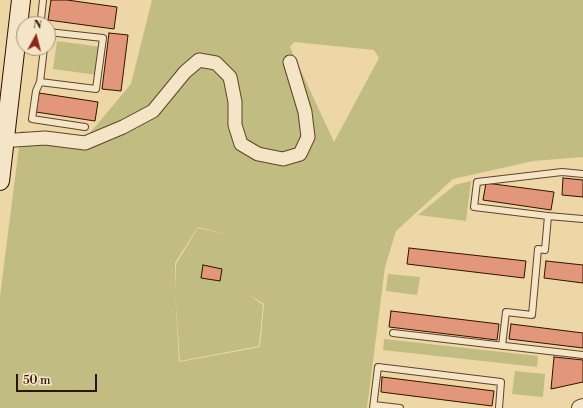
<!DOCTYPE html>
<style>
body{margin:0}
#map{position:relative;width:583px;height:408px;overflow:hidden;background:#edd7a7;font-family:"Libre Bodoni",serif}
canvas{display:block}
.north{position:absolute;left:16px;top:16px;width:40px;height:40px;box-sizing:border-box;background:#f3e5c6;border:1px solid #a59177;border-radius:50%;rotate:7deg;font-size:11px;font-weight:700;line-height:16px;text-align:center;color:#301200}
.north::after{content:'';display:block;margin:auto;width:14px;height:18px;background:#8f2418;clip-path:polygon(50% 0,100% 100%,50% 72%,0 100%)}
.scale{position:absolute;left:16px;top:374px;width:81px;height:18px;box-sizing:border-box;border:2px solid #301200;border-top:0;padding-left:5px;font-size:12px;line-height:14px;white-space:nowrap;color:#301200;-webkit-text-stroke:3px #f3e5c6;paint-order:stroke}
</style>
<div id="map">
<canvas width="583" height="408"></canvas>
<div class="north">N</div>
<div class="scale">50 m</div>
</div>
<script>
const g = document.querySelector('canvas').getContext('2d');
g.lineJoin = 'round';
function fillPath(path, color) { g.fillStyle = color; g.fill(path, 'evenodd'); }
const poly = rows => new Path2D(rows.map(r => 'M' + r).join(''));
function strokePath(path, color, width, dash) { g.strokeStyle = color; g.lineWidth = width; g.lineCap = dash ? 'butt' : 'round'; g.setLineDash(dash || []); g.stroke(path); }
fillPath(poly([
 [152,0,583,0,583,157,533,161,453,179,396,231,385,267,367,408,0,408,0,296,21,131,84,140,131,84],
 [294,42,374,50,379,58,334,142,290,47],
 [198,227,234,236,198,228,176,264,175,291,180,361,259,346,263,305,246,293,264,304,260,347,179,362,175,291,175,263],
 [57,41,101,47,97,75,53,69],
 [471,181,466,221,418,215,455,185],
 [388,274,420,277,417,295,386,291],
 [384,339,538,356,537,367,383,350],
 [515,371,545,374,543,397,512,394]
]), '#c0bc82');
const building = poly([
 [51,0,67,0,117,7,114,29,48,20,51,0],
 [109,33,128,35,121,91,102,89,109,33],
 [39,93,98,102,95,121,36,112,39,93],
 [563,178,583,180,583,197,562,195,563,178],
 [486,183,554,192,551,210,483,200,486,183],
 [409,248,526,261,524,278,407,264,409,248],
 [546,261,583,265,583,283,544,278,546,261],
 [203,265,222,269,220,281,201,278,203,265],
 [391,311,499,324,497,340,389,327,391,311],
 [511,324,583,333,583,348,509,339,511,324],
 [554,357,583,360,583,382,551,389,554,357],
 [382,377,494,391,492,406,381,392,382,377]
]);
fillPath(building, '#e3977a');
strokePath(building, '#301200', 1);
const service = poly([
 [43,24,41,19,43,0],
 [44,48,40,82,36,91,32,119,85,127],
 [40,82,96,89,103,38,48,32],
 [548,216,474,207,477,182,562,172,583,174],
 [393,333,583,355],
 [502,346,506,312,532,315,538,249,545,250,548,216,583,219],
 [374,405,400,408],
 [373,408,378,367,501,382,499,408]
]);
const minor = poly([
 [0,141,45,138,85,143,123,127,153,111,185,72,199,60,216,63,230,77,235,102,235,125,241,144,258,154,283,159,300,154,308,137,305,112,290,62]
]);
const tertiary = poly([
 [580,408,583,407]
]);
const secondary = poly([
 [0,181,21,0]
]);
strokePath(service, '#5f432a', 8);
strokePath(minor, '#5f432a', 15);
strokePath(tertiary, '#5f432a', 18);
strokePath(secondary, '#301200', 20);
strokePath(service, '#f3e5c6', 6);
strokePath(minor, '#f3e5c6', 13);
strokePath(tertiary, '#f3e5c6', 16);
strokePath(secondary, '#f3e5c6', 18);
</script>
